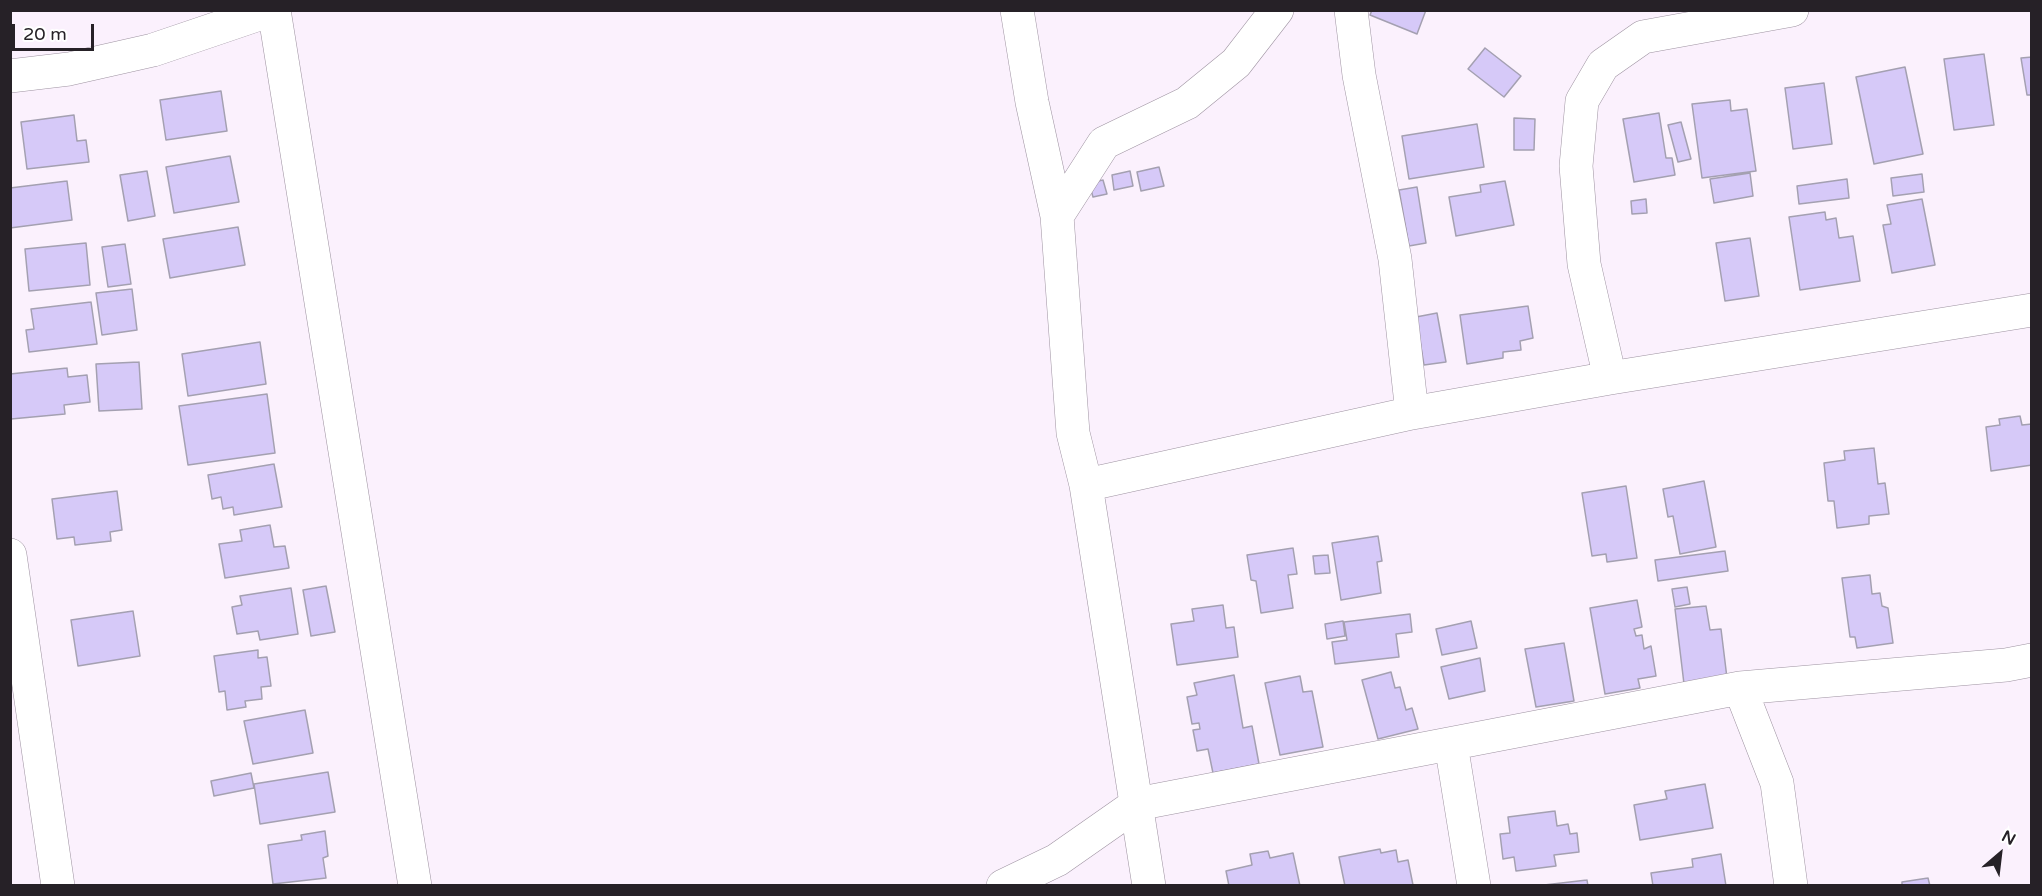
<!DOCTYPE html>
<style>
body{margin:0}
#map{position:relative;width:2042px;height:896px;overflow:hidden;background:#fbf1fd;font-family:"Varela Round",sans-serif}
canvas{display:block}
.frame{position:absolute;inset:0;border:12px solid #262127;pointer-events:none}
.north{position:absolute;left:1970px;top:824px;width:60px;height:60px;-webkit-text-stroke:4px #fff;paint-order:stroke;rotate:28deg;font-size:16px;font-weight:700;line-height:24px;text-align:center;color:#262127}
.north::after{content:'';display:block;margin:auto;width:21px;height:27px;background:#262127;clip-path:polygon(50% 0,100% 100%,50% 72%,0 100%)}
.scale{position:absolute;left:12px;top:24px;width:82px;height:27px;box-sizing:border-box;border:3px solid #262127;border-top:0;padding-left:8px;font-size:18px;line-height:21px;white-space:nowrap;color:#262127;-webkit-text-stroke:4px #fff;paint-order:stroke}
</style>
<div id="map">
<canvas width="2042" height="896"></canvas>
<div class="frame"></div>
<div class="north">N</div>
<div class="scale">20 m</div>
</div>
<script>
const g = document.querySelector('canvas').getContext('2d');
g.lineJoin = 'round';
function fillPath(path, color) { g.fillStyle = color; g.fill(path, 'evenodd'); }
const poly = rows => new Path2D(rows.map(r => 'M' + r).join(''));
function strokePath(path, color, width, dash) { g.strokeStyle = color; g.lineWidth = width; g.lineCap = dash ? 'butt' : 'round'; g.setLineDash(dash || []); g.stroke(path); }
const building = poly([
 [1372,10,1426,10,1417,34,1370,15,1372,10],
 [1485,48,1521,76,1504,97,1468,69,1485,48],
 [1984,54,1994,125,1954,130,1944,59,1984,54],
 [2032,57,2032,95,2027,95,2021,58,2032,57],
 [1905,67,1923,154,1874,164,1856,77,1905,67],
 [1824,83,1832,144,1793,149,1785,88,1824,83],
 [221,91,227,131,166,140,160,100,221,91],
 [1730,100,1731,111,1747,109,1756,171,1702,178,1692,104,1730,100],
 [1659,113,1666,158,1672,158,1675,175,1634,182,1623,119,1659,113],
 [74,115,77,141,86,140,89,162,27,169,21,122,74,115],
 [1514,118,1535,119,1534,150,1514,150,1514,118],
 [1681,122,1691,159,1678,162,1668,125,1681,122],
 [1477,124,1484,167,1409,179,1402,136,1477,124],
 [230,156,239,202,174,213,166,167,230,156],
 [1159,167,1164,186,1141,191,1137,172,1159,167],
 [147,171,155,216,128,221,120,175,147,171],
 [1130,171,1133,186,1114,190,1112,175,1130,171],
 [1750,173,1753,196,1714,203,1710,179,1750,173],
 [1922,174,1924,192,1893,196,1891,178,1922,174],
 [1847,179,1849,198,1799,204,1797,186,1847,179],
 [1103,180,1107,194,1093,197,1089,183,1103,180],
 [67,181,72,220,10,228,10,188,67,181],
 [1505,181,1514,225,1456,236,1449,197,1481,192,1480,185,1505,181],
 [1417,187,1426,243,1409,246,1399,190,1417,187],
 [1646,199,1647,213,1632,214,1631,201,1646,199],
 [1922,199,1935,265,1892,273,1883,225,1891,224,1887,205,1922,199],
 [1825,212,1826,220,1836,218,1839,238,1853,236,1860,281,1800,290,1789,217,1825,212],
 [238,227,245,265,170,278,163,239,238,227],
 [1750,238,1759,296,1725,301,1716,243,1750,238],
 [86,243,90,285,29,291,25,249,86,243],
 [125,244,131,284,108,287,102,247,125,244],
 [132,289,137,330,102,335,96,293,132,289],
 [91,302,97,344,29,352,26,330,34,329,31,309,91,302],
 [1528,306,1533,338,1520,341,1521,350,1503,352,1503,358,1467,364,1460,315,1528,306],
 [1437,313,1446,362,1424,365,1416,317,1437,313],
 [260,342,266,384,188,396,182,354,260,342],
 [139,362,142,409,99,411,96,364,139,362],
 [67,368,68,377,87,375,90,402,64,405,65,414,11,419,10,374,67,368],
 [267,394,275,453,188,465,179,406,267,394],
 [2020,416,2022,425,2032,424,2032,465,1991,471,1986,427,2000,425,1999,419,2020,416],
 [1874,448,1878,484,1885,483,1889,514,1869,516,1869,524,1837,528,1834,501,1828,501,1824,463,1845,460,1844,451,1874,448],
 [274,464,282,507,234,515,233,507,223,509,221,497,212,499,208,475,274,464],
 [1704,481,1716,547,1680,554,1673,516,1668,517,1663,489,1704,481],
 [1626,486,1637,558,1607,562,1606,554,1592,556,1582,493,1626,486],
 [117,491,122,530,110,532,111,541,75,545,74,537,57,539,52,499,117,491],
 [270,525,274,547,285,546,289,568,225,578,219,544,242,541,240,530,270,525],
 [1378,536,1382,561,1377,562,1381,593,1341,600,1332,543,1378,536],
 [1293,548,1297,574,1288,575,1293,608,1261,613,1256,581,1251,580,1247,555,1293,548],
 [1725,551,1728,571,1658,581,1655,560,1725,551],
 [1328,555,1330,573,1315,574,1313,556,1328,555],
 [1870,575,1872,594,1880,593,1882,606,1888,608,1893,643,1857,648,1855,637,1850,637,1842,578,1870,575],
 [326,586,335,632,311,636,303,590,326,586],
 [1687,587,1690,604,1675,607,1672,589,1687,587],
 [291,588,298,634,260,640,258,631,237,634,232,607,242,605,240,596,291,588],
 [1637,600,1642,627,1634,629,1636,636,1642,635,1644,649,1651,646,1656,676,1638,679,1640,688,1605,694,1590,608,1637,600],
 [1223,605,1226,628,1234,627,1238,657,1177,665,1171,624,1194,621,1192,609,1223,605],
 [1706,606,1710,630,1721,629,1727,678,1684,684,1675,609,1706,606],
 [133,611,140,656,78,666,71,620,133,611],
 [1410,614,1412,632,1396,634,1399,657,1335,664,1332,642,1347,640,1344,622,1410,614],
 [1343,621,1345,636,1327,639,1325,624,1343,621],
 [1471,621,1477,648,1442,655,1436,629,1471,621],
 [1564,643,1574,701,1536,707,1525,649,1564,643],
 [258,650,258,658,267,657,271,686,261,687,262,699,245,701,246,707,227,710,225,691,219,692,214,656,258,650],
 [1480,658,1485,691,1449,699,1441,667,1480,658],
 [1391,672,1395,688,1400,687,1406,710,1412,708,1418,729,1378,739,1362,680,1391,672],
 [1234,675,1243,728,1252,726,1259,764,1213,773,1208,749,1197,751,1193,730,1200,729,1199,723,1192,724,1187,697,1197,695,1194,683,1234,675],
 [1300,676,1303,692,1312,691,1323,747,1280,755,1265,683,1300,676],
 [305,710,313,753,253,764,244,721,305,710],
 [328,772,335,812,260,824,254,784,328,772],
 [251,773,254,788,214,796,211,781,251,773],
 [1705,784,1713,828,1640,840,1634,805,1667,799,1665,791,1705,784],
 [1555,811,1557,826,1568,824,1570,834,1577,833,1579,852,1554,855,1556,866,1516,871,1514,857,1503,859,1500,834,1510,833,1508,817,1555,811],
 [325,831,328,856,323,858,326,878,273,884,268,845,302,840,301,835,325,831],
 [1380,849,1381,853,1396,850,1398,862,1408,860,1413,885,1345,886,1339,857,1380,849],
 [1268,851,1270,858,1293,853,1300,886,1229,886,1226,871,1252,865,1250,854,1268,851],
 [1721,854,1726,886,1653,886,1651,873,1693,867,1692,859,1721,854],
 [1928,878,1930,886,1902,886,1902,882,1928,878],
 [1587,880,1588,886,1544,886,1544,885,1587,880]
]);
fillPath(building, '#d6c9f8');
strokePath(building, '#a4a0b1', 1.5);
const minor = poly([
 [274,10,415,886],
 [1017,10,1032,102,1057,216,1073,433,1086,485,1149,886],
 [1351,10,1359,75,1395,259,1412,413],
 [10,76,69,69,153,50,271,10],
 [1057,216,1104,143,1187,103,1236,63,1277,10],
 [1610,378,1584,264,1576,166,1582,101,1603,65,1643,37,1792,10],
 [1086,485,1412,413,1610,378,2032,310],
 [10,555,58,886],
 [1740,688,1777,783,1791,886],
 [1451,744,1474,886],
 [1003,886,1057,860,1137,804,1740,688,2006,665,2032,660]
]);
strokePath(minor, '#9e93a1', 34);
strokePath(minor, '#fff', 33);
</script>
